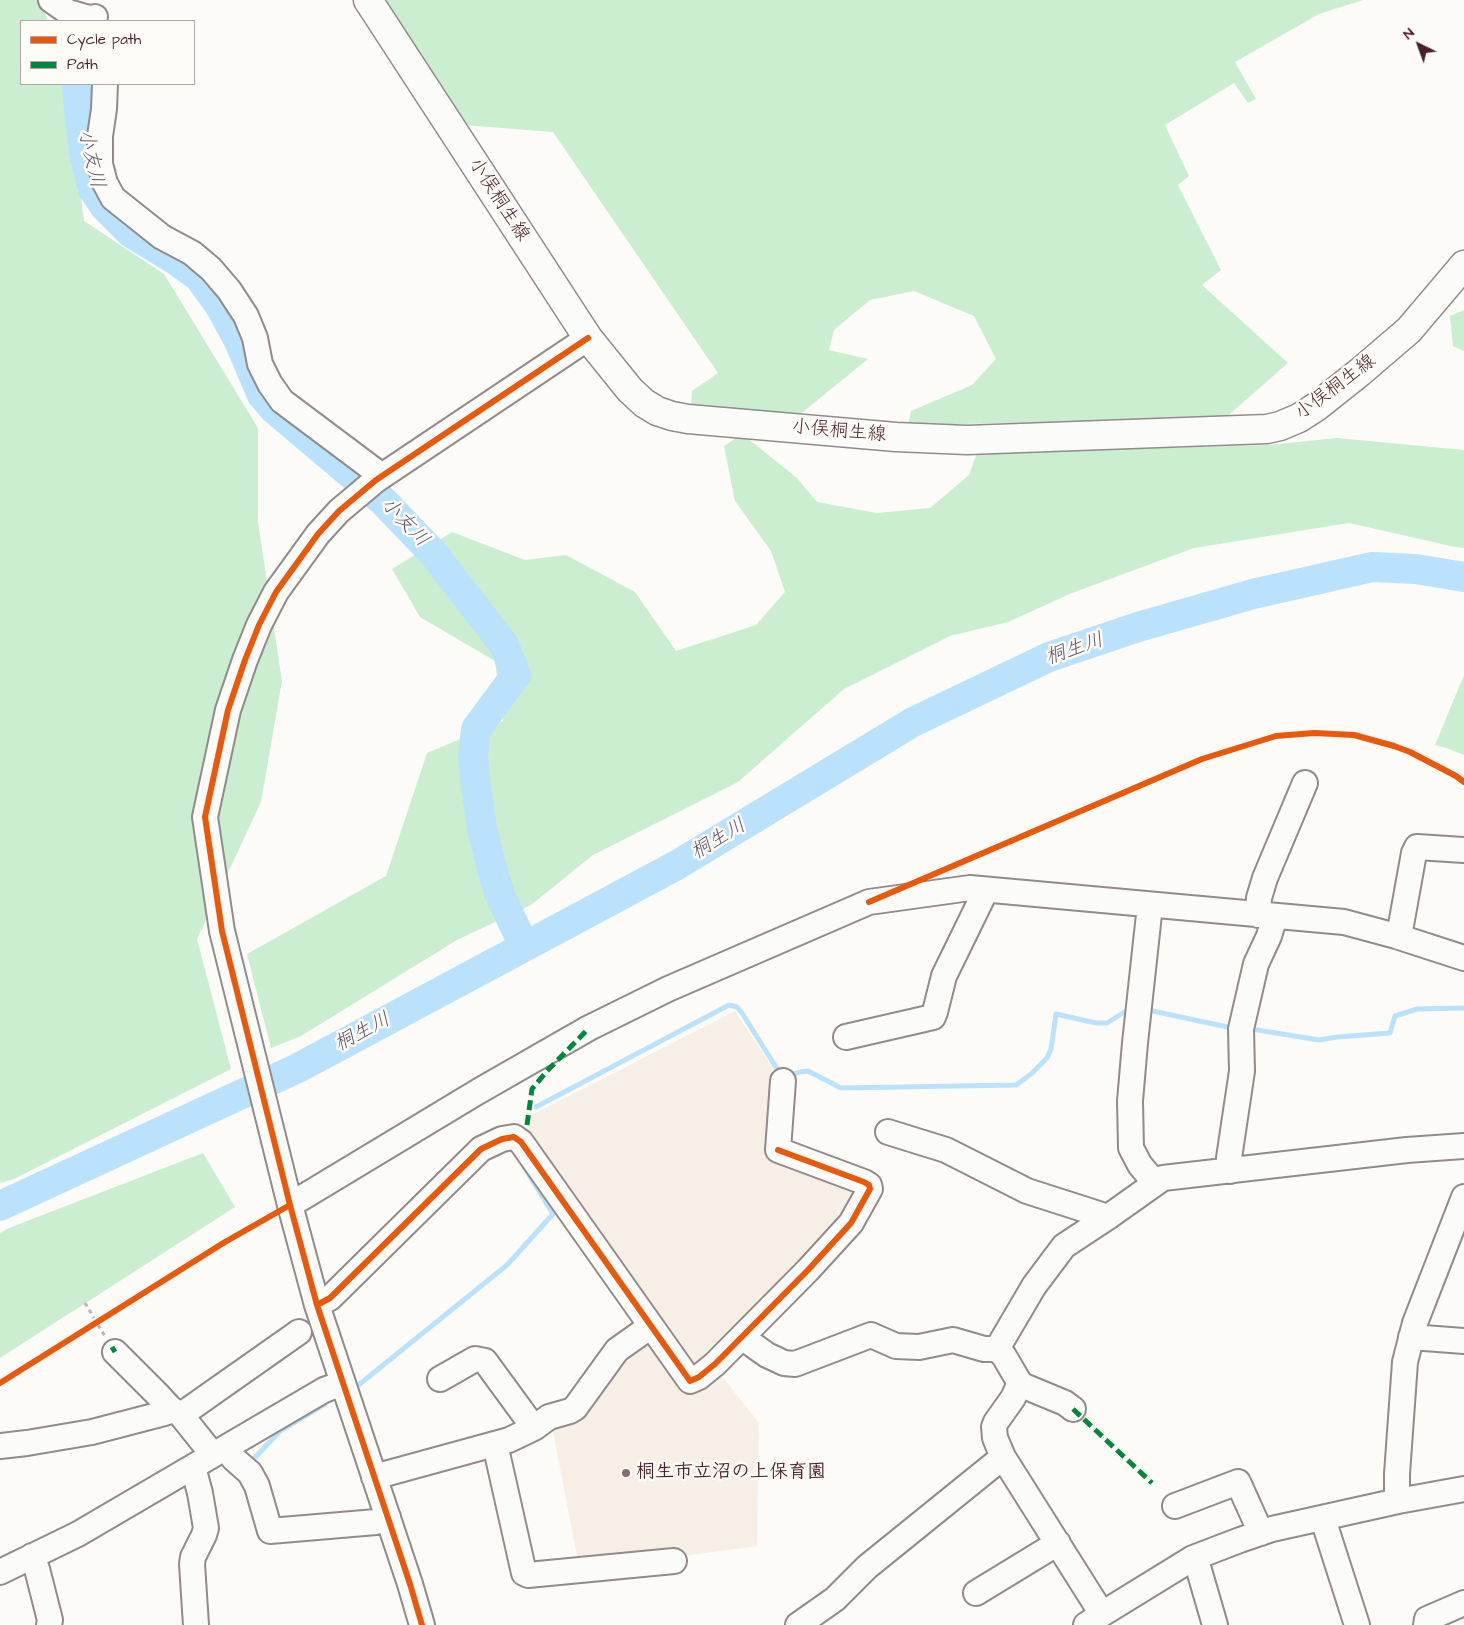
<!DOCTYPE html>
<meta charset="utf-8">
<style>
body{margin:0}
#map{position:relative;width:1464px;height:1625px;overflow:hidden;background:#fcfbf8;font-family:"Architects Daughter",sans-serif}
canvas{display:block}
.legend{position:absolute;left:20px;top:20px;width:175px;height:65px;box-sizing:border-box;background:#fdfcf7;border:1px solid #b5a4a5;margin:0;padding:6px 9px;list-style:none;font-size:15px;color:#4a1f2b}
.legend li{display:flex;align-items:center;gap:10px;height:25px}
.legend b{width:25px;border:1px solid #b5a4a5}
.north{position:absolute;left:1394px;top:20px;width:50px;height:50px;-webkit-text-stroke:4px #fdfcf7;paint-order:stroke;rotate:318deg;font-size:14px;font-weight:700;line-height:20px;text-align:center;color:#4a1f2b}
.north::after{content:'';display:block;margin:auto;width:18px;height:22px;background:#4a1f2b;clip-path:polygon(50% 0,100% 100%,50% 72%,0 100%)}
</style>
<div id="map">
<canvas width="1464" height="1625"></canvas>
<ul class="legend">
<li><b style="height:6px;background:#e8590c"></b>Cycle path</li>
<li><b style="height:6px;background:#00873e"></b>Path</li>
</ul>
<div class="north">N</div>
</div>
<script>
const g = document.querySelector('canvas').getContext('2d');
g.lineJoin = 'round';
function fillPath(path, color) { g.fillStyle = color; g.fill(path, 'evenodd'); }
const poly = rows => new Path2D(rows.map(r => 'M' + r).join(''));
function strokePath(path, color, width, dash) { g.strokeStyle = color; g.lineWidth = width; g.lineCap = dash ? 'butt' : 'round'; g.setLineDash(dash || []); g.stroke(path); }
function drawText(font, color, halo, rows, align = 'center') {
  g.font = font + ' "Architects Daughter","Klee One",sans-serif'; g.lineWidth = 5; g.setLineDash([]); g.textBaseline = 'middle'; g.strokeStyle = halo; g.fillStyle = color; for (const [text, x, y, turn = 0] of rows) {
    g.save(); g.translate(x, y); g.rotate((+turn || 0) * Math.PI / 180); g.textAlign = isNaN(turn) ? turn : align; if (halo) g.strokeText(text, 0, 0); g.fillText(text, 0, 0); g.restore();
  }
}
fillPath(poly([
 [735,1011,780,1079,773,1151,862,1193,742,1333,693,1367,597,1233,542,1148,528,1132,532,1115],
 [646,1335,685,1394,717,1370,759,1423,757,1546,691,1555,579,1567,552,1426,624,1351]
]), '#f7eee6');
fillPath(poly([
 [0,0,40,0,48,21,21,21,21,84,67,84,84,221,164,274,258,428,258,522,282,681,261,802,197,939,231,1069,14,1179,0,1183],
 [383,0,1363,0,1319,14,1235,62,1256,99,1248,103,1234,83,1165,125,1189,176,1178,185,1221,270,1202,285,1288,363,1224,419,908,425,911,411,972,385,996,359,974,316,914,291,870,300,834,330,829,350,868,359,798,416,691,408,692,391,718,373,553,132,464,125],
 [1464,310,1464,351,1453,346,1450,316],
 [742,434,797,478,817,502,877,513,930,508,969,475,977,453,1269,445,1337,438,1464,450,1464,548,1455,547,1349,523,1194,548,1072,593,1008,622,950,636,844,689,738,782,593,855,531,905,457,940,301,1036,271,1048,247,954,386,876,427,753,503,721,495,661,420,617,392,569,452,532,525,560,566,555,635,592,676,651,756,625,785,592,771,551,735,501,724,446],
 [1464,675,1464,755,1446,748,1435,745],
 [203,1153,235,1207,0,1358,0,1233,9,1228]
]), '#caeecf');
strokePath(poly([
 [1148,1010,1232,1028],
 [1251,1029,1319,1040,1337,1037,1390,1033,1395,1016,1417,1009,1464,1008],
 [536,1107,729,1005,737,1007,742,1013,779,1072,788,1076,800,1072,808,1071,841,1088,1016,1085,1031,1074,1047,1058,1051,1049,1056,1014,1096,1023,1107,1023,1126,1011],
 [356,1387,507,1265,553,1214,524,1167],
 [249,1464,280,1431,325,1404]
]), '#bae2fc', 5);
strokePath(poly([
 [77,84,79,111,84,153,93,189,105,207,131,233,177,261,199,277,220,306,239,341,262,395,274,409,383,501,433,553,504,645,516,675,476,729,473,756,475,778,482,828,492,869,500,895,524,946],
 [0,1206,298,1068,677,865,913,722,1049,657,1138,627,1253,594,1372,567,1416,569,1464,577]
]), '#bae2fc', 30);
const minor = poly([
 [51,0,68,12,89,18,95,17],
 [105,84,104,109,100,136,100,164,105,183,113,198,162,237,192,253,211,269,229,290,246,316,255,338,260,364,270,384,282,401,382,476],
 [1150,905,1135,1043,1130,1101,1131,1148,1140,1165,1155,1183],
 [1258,915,1259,898,1265,878,1305,783],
 [1396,936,1401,925,1414,853,1417,847,1464,850],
 [846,1037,933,1017,935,1012,944,976,986,890],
 [888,1132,946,1150,1027,1191,1108,1217],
 [1230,1171,1229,1158,1242,1071,1241,1029,1256,964,1269,936,1275,916],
 [290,1205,479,1091,589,1028,668,989,869,902,970,888,1344,922,1396,936,1464,958],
 [317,1305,330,1298,481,1149,502,1139,514,1137,521,1142,690,1381,699,1377,715,1364,808,1270,851,1223,870,1189,869,1185,864,1182,778,1150,783,1081],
 [1411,1337,1464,1341],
 [743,1338,767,1355,784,1363,795,1364,871,1335,896,1346,919,1347,953,1340,984,1349,997,1349,1004,1356,1018,1380,1019,1385,1013,1398,996,1422,994,1427,995,1438,1003,1457,1102,1614],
 [997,1349,1034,1286,1064,1246,1108,1217,1163,1178,1407,1150,1464,1146],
 [115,1352,159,1396,170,1408,181,1415,213,1455],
 [440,1379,475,1359,485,1361,534,1428],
 [1019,1382,1024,1386,1065,1403,1073,1409],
 [181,1415,299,1332],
 [495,1444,524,1573,528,1575,674,1561],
 [0,1446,27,1443,92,1432,165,1413,170,1408],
 [225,1448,234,1459,250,1473,257,1486,270,1531,376,1522,388,1517],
 [193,1467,200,1493,206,1528,204,1535,193,1557,192,1564,196,1625],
 [374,1477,509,1440,534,1428,549,1417,570,1411,575,1408,617,1350,651,1326],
 [1398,1501,1397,1489,1397,1474,1405,1362,1415,1323,1464,1197],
 [1175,1506,1238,1482,1261,1533],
 [1323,1519,1357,1625],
 [32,1556,37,1569,50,1620,49,1625],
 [1193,1558,1199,1570,1215,1625],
 [0,1572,78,1534,324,1390,343,1383],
 [976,1593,1058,1543],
 [422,1625,410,1584,317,1305,290,1205,222,931,205,817,228,710,245,660,259,625,276,592,318,534,339,511,376,480,588,338],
 [798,1625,835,1599,867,1567,1003,1457],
 [1086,1625,1102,1614,1193,1558,1240,1540,1272,1529,1398,1501,1464,1489],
 [1426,1625,1427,1619,1464,1603]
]);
const major = poly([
 [368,0,588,338,630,390,644,403,657,411,672,416,688,419,896,437,967,440,1267,429,1280,426,1299,418,1316,407,1360,372,1409,330,1464,265]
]);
strokePath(minor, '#928a8b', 28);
strokePath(major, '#928a8b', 31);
strokePath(poly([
 [85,1303,94,1318],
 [98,1325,105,1336]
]), '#bbb6b6', 3, [4, 4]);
strokePath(minor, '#fbfbf9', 24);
strokePath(major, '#fbfbf9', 28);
strokePath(poly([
 [527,1125,532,1089,548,1070,589,1028],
 [112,1347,115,1352],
 [1073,1409,1152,1483]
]), '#00873e', 5, [10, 5]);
strokePath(poly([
 [869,902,1202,759,1276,736,1314,733,1354,735,1394,746,1410,752,1456,776,1464,782],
 [317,1305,330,1298,481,1149,502,1139,514,1137,521,1142,690,1381,699,1377,715,1364,808,1270,851,1223,870,1189,869,1185,864,1182,778,1150],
 [0,1383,225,1242,290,1205],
 [422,1625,410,1584,317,1305,290,1205,222,931,205,817,228,710,245,660,259,625,276,592,318,534,339,511,376,480,588,338]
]), '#e8590c', 6);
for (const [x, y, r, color] of [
 [626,1473,5,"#886c73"]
]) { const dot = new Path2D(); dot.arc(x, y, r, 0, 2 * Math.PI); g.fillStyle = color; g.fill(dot); strokePath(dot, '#fdfcf7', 2); }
drawText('19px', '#4a1f2b', '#fdfcf7', [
 ["小俣桐生線",498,200,57],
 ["小俣桐生線",1336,388,-37],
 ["小俣桐生線",839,432,5]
]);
drawText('bold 19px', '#4a1f2b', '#fdfcf7', [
 ["桐生市立沼の上保育園",636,1473]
], 'left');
drawText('italic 20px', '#63566a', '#fdfcf7', [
 ["小友川",90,159,77],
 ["小友川",404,523,46],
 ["桐生川",1075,650,-19],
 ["桐生川",719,840,-31],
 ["桐生川",363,1033,-28]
]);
</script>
